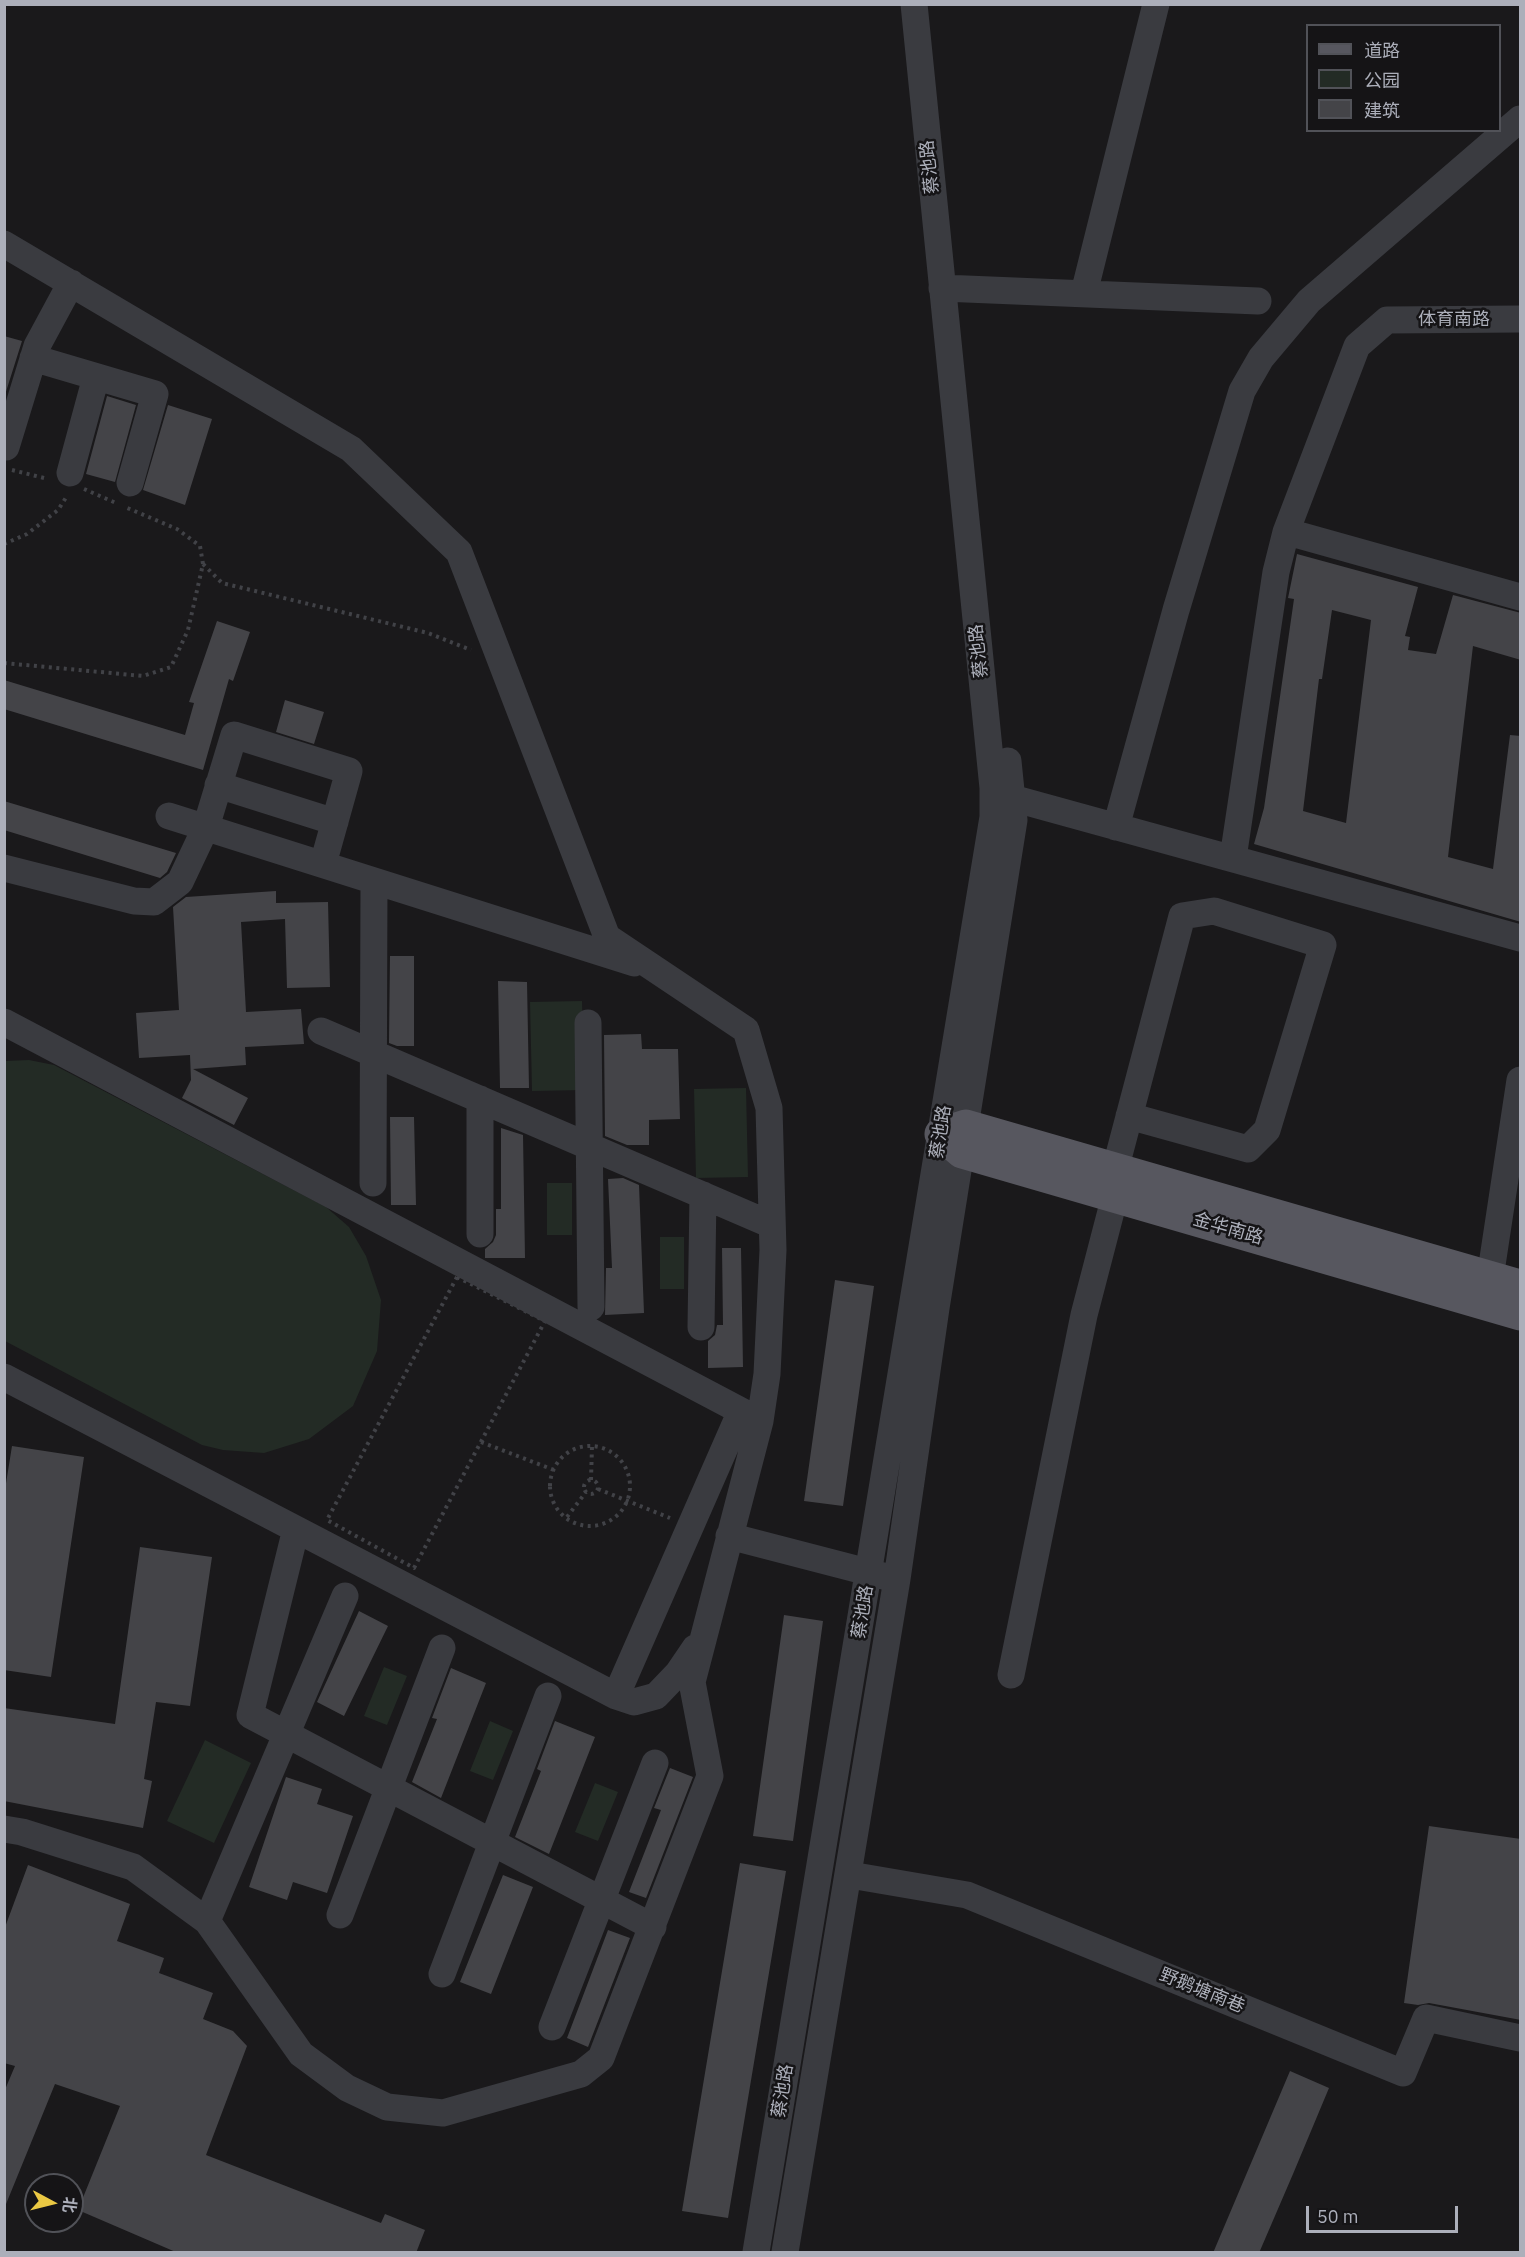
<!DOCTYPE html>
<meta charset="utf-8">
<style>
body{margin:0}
#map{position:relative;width:1525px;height:2257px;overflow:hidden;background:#1a191b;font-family:"IBM Plex Sans","Noto Sans SC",sans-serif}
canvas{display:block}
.frame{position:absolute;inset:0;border:6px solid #acafba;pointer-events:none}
.legend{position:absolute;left:1306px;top:24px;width:195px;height:108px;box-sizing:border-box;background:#151416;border:2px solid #515258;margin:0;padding:8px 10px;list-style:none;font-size:18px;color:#acafba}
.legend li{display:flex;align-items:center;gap:12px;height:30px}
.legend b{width:30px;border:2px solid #515258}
.north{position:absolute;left:24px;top:2173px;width:60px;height:60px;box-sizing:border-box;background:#151416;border:2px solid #515258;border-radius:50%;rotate:97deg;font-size:16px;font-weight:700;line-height:24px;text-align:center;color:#acafba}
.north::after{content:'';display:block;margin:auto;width:21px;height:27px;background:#eac843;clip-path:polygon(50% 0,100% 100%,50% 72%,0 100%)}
.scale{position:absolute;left:1306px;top:2206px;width:152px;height:27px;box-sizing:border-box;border:3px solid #acafba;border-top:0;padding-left:8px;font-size:18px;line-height:21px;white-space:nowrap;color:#acafba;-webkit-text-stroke:4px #151416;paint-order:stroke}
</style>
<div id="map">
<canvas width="1525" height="2257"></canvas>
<div class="frame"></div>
<ul class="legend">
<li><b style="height:8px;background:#57575f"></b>道路</li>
<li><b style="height:16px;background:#232b25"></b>公园</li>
<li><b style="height:16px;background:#444448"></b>建筑</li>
</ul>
<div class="north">北</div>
<div class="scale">50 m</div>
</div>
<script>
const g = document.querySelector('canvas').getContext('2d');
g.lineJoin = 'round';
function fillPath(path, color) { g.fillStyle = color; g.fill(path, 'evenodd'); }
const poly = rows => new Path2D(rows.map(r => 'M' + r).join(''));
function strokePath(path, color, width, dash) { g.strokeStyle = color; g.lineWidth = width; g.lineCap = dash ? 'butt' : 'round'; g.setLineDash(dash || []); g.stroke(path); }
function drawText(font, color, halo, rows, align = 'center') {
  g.font = font + ' "IBM Plex Sans","Noto Sans SC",sans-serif'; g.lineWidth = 5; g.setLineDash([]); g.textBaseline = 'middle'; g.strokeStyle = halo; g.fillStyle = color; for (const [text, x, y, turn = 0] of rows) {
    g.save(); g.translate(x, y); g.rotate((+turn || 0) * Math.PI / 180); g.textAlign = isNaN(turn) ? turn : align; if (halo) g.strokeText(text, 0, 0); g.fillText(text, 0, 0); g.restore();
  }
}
fillPath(poly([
 [582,1001,584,1090,532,1091,530,1002],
 [29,1060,54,1065,326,1207,349,1227,366,1256,381,1300,377,1351,353,1406,309,1439,264,1453,223,1450,202,1445,5,1341,5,1061],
 [746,1088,748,1177,696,1178,694,1089],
 [547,1183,572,1183,572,1235,547,1235],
 [660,1237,684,1237,684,1289,660,1289],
 [384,1667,407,1676,387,1725,364,1716],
 [490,1721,513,1731,493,1780,470,1771],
 [205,1740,251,1763,214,1843,167,1821],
 [595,1783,618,1792,598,1841,575,1832]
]), '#232b25');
fillPath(poly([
 [4,336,22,341,4,398],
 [107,396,136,405,115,482,86,474],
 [168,405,212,419,185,505,143,490],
 [1297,554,1418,587,1405,636,1410,637,1408,650,1436,654,1453,595,1521,613,1521,660,1473,646,1448,857,1493,869,1510,735,1521,736,1521,922,1254,844,1264,808,1294,599,1288,598],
 [1332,610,1371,620,1346,823,1303,811,1319,679,1322,679],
 [217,621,250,632,233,681,229,679,203,770,4,709,4,680,185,735,194,703,189,702],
 [285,700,324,712,314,744,276,732],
 [4,801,176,853,167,872,160,878,4,830],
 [276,891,276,903,328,902,330,987,287,988,285,919,241,922,246,1012,301,1009,304,1044,245,1047,246,1065,193,1069,248,1098,234,1125,182,1098,191,1080,190,1055,139,1058,136,1013,179,1010,173,907,186,897],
 [390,956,414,956,414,1046,397,1046,389,1043],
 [498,981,527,982,529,1088,500,1088],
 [641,1034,642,1049,678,1049,680,1119,649,1120,649,1145,627,1145,605,1136,604,1035],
 [390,1117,414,1117,416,1205,391,1205],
 [501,1128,523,1135,525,1258,485,1258,485,1249,493,1242,496,1235,496,1209,501,1209],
 [623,1178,639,1185,644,1313,605,1315,606,1268,612,1268,608,1179],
 [722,1248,741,1248,743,1367,708,1368,708,1341,715,1335,717,1325,723,1325],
 [835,1280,874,1286,843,1506,804,1501],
 [12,1446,84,1457,51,1677,4,1670,4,1496],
 [140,1547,212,1557,190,1706,156,1702,144,1779,152,1781,143,1828,4,1801,4,1708,115,1724],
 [359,1611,388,1626,344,1716,317,1702],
 [784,1615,823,1621,793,1841,753,1836],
 [451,1668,486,1683,441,1798,412,1782,437,1719,432,1718],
 [555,1721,595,1737,549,1854,515,1837,541,1771,537,1769],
 [670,1768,693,1777,646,1898,629,1892,661,1810,654,1808],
 [286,1777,322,1789,317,1804,353,1816,327,1893,293,1882,287,1900,249,1887],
 [1429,1826,1521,1839,1521,2020,1429,2003,1418,2005,1404,2003],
 [740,1863,786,1871,728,2218,682,2211],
 [28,1865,130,1904,117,1941,164,1958,159,1973,213,1993,203,2019,233,2031,247,2046,206,2155,381,2223,385,2214,425,2230,416,2253,178,2253,78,2210,120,2106,55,2084,4,2209,4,2092,15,2066,4,2063,4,1930],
 [503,1875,533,1887,491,1994,460,1982],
 [608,1930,630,1938,588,2047,567,2038],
 [1290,2071,1329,2088,1293,2174,1259,2253,1213,2253]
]), '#444448');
strokePath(poly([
 [12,470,48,479],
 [84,489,116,503],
 [4,544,27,534,58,510,67,496],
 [203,564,222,583,428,633,471,650],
 [4,663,143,676,171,667,188,630,203,564,200,546,177,529,125,507],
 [457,1277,545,1321,414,1568,327,1520,457,1277],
 [481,1442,554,1470],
 '550 1486a40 40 0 1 1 80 0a40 40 0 1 1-80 0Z',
 '584 1487a7 7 0 1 1 14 0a7 7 0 1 1-14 0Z',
 [591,1480,592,1446],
 [598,1489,670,1518],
 [567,1517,586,1492]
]), '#414247', 4, [3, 4.5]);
strokePath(poly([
 [4,244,351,449,459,552,607,937,746,1030,769,1108,773,1250,767,1374,760,1421,692,1682,710,1776,601,2058,581,2074,443,2113,387,2107,347,2088,301,2054,207,1921,133,1867,22,1832,4,1829],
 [942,288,1258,301],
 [1084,293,1156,4],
 [33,358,155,394,130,483],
 [6,447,37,346,71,283],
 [70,473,96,377],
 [1295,534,1520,597],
 [218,785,335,822],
 [996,790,1012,798,1520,938],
 [169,816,634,963],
 [1116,827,1176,610,1242,391,1261,358,1309,301,1520,119],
 [1233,858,1276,572,1286,532,1357,346,1387,320,1520,319],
 [4,868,134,901,154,902,180,882,206,827,234,735,349,771,323,864],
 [4,1022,760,1421],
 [588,1023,591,1307],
 [321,1031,772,1225],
 [1115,1170,1182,916,1214,911,1323,945,1267,1130,1248,1149,1129,1116],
 [373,1183,374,881],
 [480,1234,480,1099],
 [1487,1298,1520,1080],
 [701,1327,703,1195],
 [4,1377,616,1696,634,1702,656,1696,678,1673,695,1648],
 [296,1529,250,1715,653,1927],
 [729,1536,887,1577],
 [1011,1675,1084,1315,1115,1196],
 [616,1696,741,1411],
 [850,1875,967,1895,1403,2073,1426,2018,1520,2038],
 [340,1915,442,1648],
 [207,1921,345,1596],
 [442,1974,548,1696],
 [552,2027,655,1763],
 [756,2252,993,817,993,788,914,4],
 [785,2252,897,1579,936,1308,1014,820,1008,761]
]), '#3a3b40', 27);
strokePath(poly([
 [941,1134,962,1152,1520,1314],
 [941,1134,966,1126,1520,1286]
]), '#57575f', 33);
drawText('18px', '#acafba', '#151416', [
 ["蔡池路",930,167,-96],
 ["体育南路",1454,320],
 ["蔡池路",979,651,-96],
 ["蔡池路",941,1132,-81],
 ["金华南路",1228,1229,16],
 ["蔡池路",863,1612,-81],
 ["野鹅塘南巷",1202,1991,22],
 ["蔡池路",783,2091,-81]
]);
</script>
